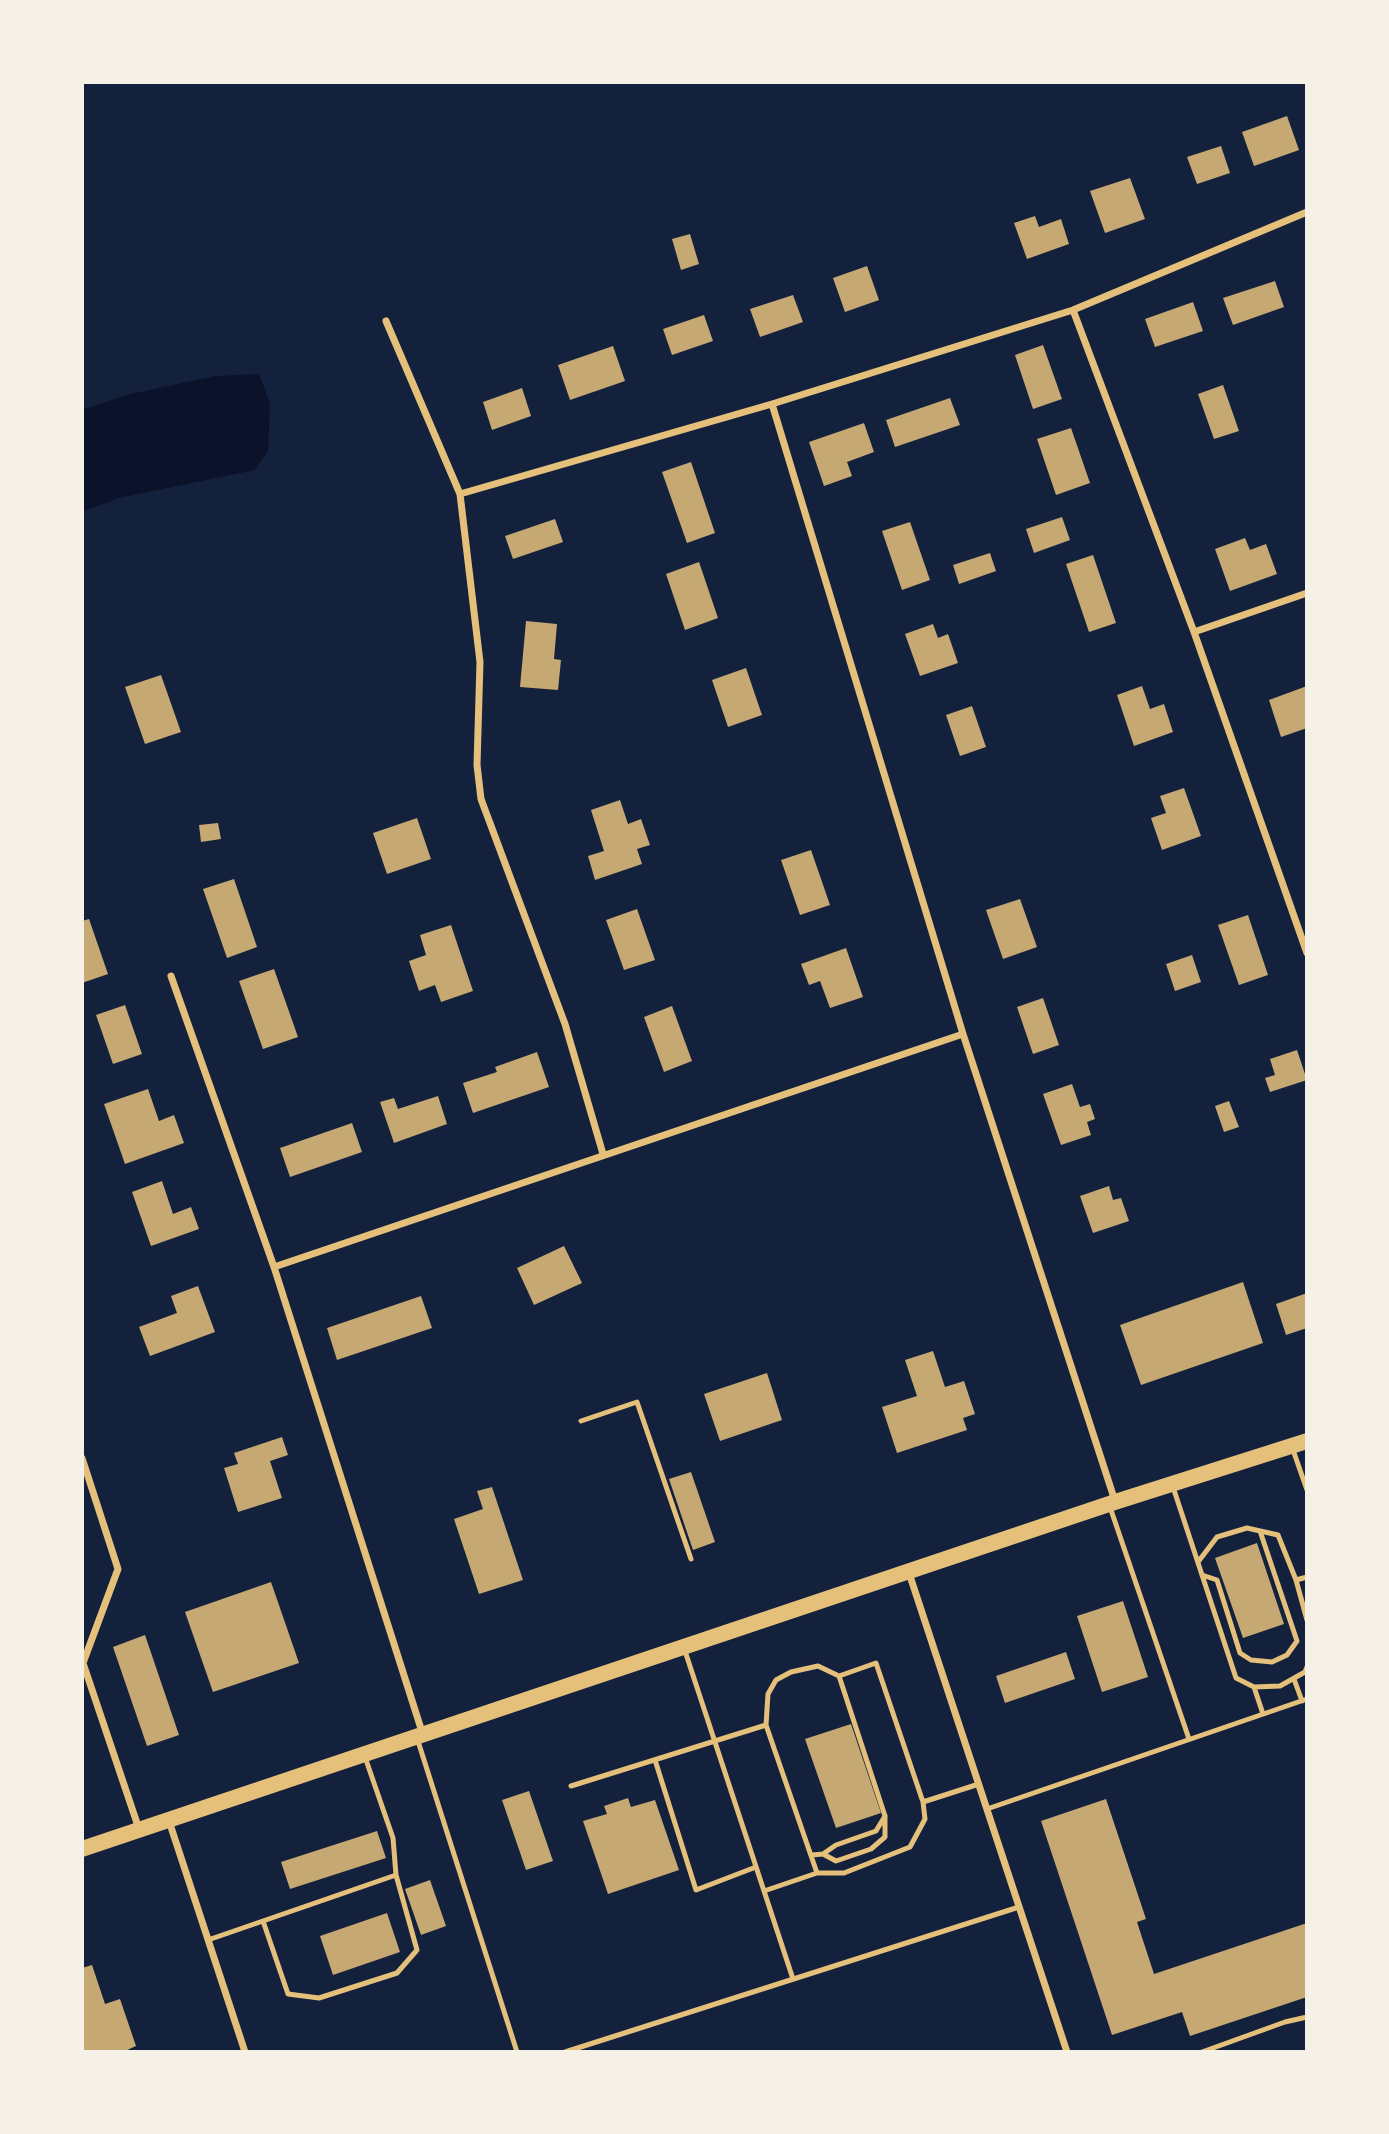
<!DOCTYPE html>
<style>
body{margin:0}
#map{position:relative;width:1389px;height:2134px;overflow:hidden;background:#14213d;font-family:"Titillium Web",sans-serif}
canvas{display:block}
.frame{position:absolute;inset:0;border:84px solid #f6f1e7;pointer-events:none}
</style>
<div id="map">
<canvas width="1389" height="2134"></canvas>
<div class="frame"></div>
</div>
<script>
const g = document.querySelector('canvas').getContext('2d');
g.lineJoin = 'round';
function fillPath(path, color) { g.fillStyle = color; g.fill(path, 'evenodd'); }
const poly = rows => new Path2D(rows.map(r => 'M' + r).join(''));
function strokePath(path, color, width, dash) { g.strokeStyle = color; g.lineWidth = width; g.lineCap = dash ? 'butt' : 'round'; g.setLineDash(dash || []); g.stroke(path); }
fillPath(poly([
 [259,374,270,404,268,451,255,470,119,498,82,512,82,410,126,395,215,376]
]), '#0b132b');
fillPath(poly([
 [1287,116,1299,150,1254,166,1242,132],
 [1221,146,1230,173,1197,184,1187,157],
 [1130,178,1145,219,1105,233,1090,191],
 [1035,216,1039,227,1061,219,1069,244,1027,259,1014,223],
 [690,234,699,264,681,270,672,239],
 [867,266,879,300,845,312,833,278],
 [1275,281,1284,307,1233,325,1223,298],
 [793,295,803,322,760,337,750,309],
 [1193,302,1203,331,1155,347,1145,319],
 [704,315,713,341,672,355,663,329],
 [1043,345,1062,399,1033,409,1015,355],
 [613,346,625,381,570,400,558,365],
 [1223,385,1239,431,1214,439,1198,394],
 [522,388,531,416,492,430,483,402],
 [950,398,960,425,895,447,886,420],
 [864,423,874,452,847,462,852,476,824,486,809,442],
 [1071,428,1090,483,1056,495,1037,439],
 [691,462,715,533,687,543,662,472],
 [1062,517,1070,540,1034,553,1026,529],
 [555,519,563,542,513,559,505,536],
 [910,522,930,580,902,590,882,531],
 [1245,538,1250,550,1266,544,1277,574,1230,591,1215,549],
 [990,553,996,571,959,584,953,565],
 [1093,555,1116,623,1089,632,1066,564],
 [699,562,718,618,685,630,666,574],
 [526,621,557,624,554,659,561,660,558,690,520,687],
 [933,624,938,638,948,634,958,663,920,676,905,634],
 [746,668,762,715,728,727,712,680],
 [161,675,181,732,145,744,125,687],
 [1142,686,1150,709,1164,704,1173,732,1134,746,1117,695],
 [1307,686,1307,728,1281,737,1269,700],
 [972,706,986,747,960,756,946,715],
 [1184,788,1201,836,1162,850,1151,818,1166,813,1160,796],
 [620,800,628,824,641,819,650,845,637,849,642,864,595,880,588,856,604,851,591,810],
 [417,818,431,859,387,874,373,833],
 [218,823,221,839,201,842,199,825],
 [811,850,830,905,800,915,781,860],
 [234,879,257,947,227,958,203,889],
 [1020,899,1037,947,1003,959,986,910],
 [637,909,655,960,624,970,606,920],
 [1248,915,1268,975,1239,985,1218,925],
 [89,919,108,974,82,983,82,921],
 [451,925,473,991,441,1002,435,985,419,991,409,961,426,955,420,935],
 [846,948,863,997,830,1008,820,981,809,985,801,964],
 [1192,955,1201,982,1175,991,1166,964],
 [274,969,298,1037,263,1049,239,981],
 [1043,998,1059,1045,1033,1054,1017,1007],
 [125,1005,142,1054,113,1064,96,1015],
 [672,1006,692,1061,664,1072,644,1017],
 [1297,1050,1307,1080,1270,1092,1265,1078,1275,1075,1270,1059],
 [537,1052,549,1087,473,1113,463,1083,497,1072,495,1067],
 [1072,1084,1080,1107,1090,1104,1095,1119,1087,1122,1091,1135,1061,1145,1043,1094],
 [148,1089,159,1121,174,1115,184,1143,125,1164,104,1104],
 [438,1096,447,1124,394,1143,380,1102,394,1098,398,1109],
 [1229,1101,1239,1127,1224,1132,1215,1106],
 [352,1123,362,1152,290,1177,280,1148],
 [162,1181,173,1214,191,1207,199,1229,151,1246,132,1192],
 [1109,1186,1113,1200,1121,1198,1129,1221,1093,1233,1080,1196],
 [564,1246,582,1283,534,1305,517,1268],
 [1243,1282,1263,1343,1141,1385,1120,1325],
 [198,1286,215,1332,150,1356,139,1327,177,1313,171,1296],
 [1307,1293,1307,1328,1286,1335,1276,1304],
 [421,1296,432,1328,337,1360,327,1328],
 [933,1351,945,1387,964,1381,975,1414,963,1418,967,1430,897,1453,882,1407,917,1396,905,1360],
 [767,1373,782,1420,720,1441,704,1394],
 [282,1437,288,1455,270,1461,282,1498,238,1512,224,1468,238,1464,234,1453],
 [691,1472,715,1542,693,1550,669,1479],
 [492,1487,523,1580,479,1594,454,1519,483,1509,477,1491],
 [1257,1543,1284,1624,1243,1638,1215,1558],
 [271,1582,299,1663,213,1692,185,1612],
 [1123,1601,1148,1677,1102,1692,1077,1616],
 [145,1635,179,1735,147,1746,113,1647],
 [1066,1652,1075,1679,1005,1703,996,1676],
 [851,1724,881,1813,836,1828,805,1739],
 [529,1791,553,1861,526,1870,502,1800],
 [628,1798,631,1807,655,1800,679,1870,608,1894,583,1821,607,1814,604,1806],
 [1106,1799,1146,1919,1137,1922,1154,1974,1307,1923,1307,1997,1190,2036,1182,2012,1112,2035,1041,1821],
 [377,1831,386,1858,290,1889,281,1862],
 [430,1880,446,1926,421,1935,405,1889],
 [387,1913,400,1952,333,1975,320,1936],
 [92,1965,105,2004,120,1999,136,2046,123,2052,82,2052,82,1968]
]), '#c6a872');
strokePath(poly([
 [581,1421,637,1402,691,1559],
 [1292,1447,1307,1490],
 [1173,1487,1236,1678,1254,1687,1280,1686,1305,1672,1307,1667],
 [1110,1507,1189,1739],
 [1198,1562,1217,1537,1247,1528,1278,1535,1296,1580,1307,1620],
 [1202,1575,1217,1580,1240,1653,1251,1660,1272,1662,1287,1655,1297,1641,1260,1531],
 [1296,1580,1307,1577],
 [684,1648,793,1979],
 [839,1676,876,1663,923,1802,979,1784],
 [1294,1679,1302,1701],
 [1254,1687,1263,1714],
 [766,1725,768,1694,776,1680,791,1672,818,1666,839,1676,885,1816,885,1837,871,1849,836,1861,823,1854],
 [417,1738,517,2052],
 [365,1757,393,1838,396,1875],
 [655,1760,696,1890,756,1867],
 [571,1786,766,1725,817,1873,764,1891],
 [987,1809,1307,1699],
 [812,1855,823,1854,836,1845,876,1831,885,1816],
 [817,1873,844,1873,910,1847,925,1819,923,1802],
 [208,1940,396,1875,417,1950,397,1973,319,1998,288,1994,263,1921],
 [565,2052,1019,1907],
 [1202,2052,1285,2022,1307,2017]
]), '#e5c07b', 5);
strokePath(poly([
 [1073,310,1194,632,1307,953],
 [386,321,460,494,480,662,477,765,481,799,565,1024,603,1154],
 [772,404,963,1034,1115,1501],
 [460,494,772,404,1073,310,1307,212],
 [1194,632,1307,593],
 [171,976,274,1267,423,1735],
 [274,1267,963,1034],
 [82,1458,118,1569,83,1663,139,1829],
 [909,1573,1067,2052],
 [169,1821,245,2052]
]), '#e5c07b', 7);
strokePath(poly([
 [82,1849,1115,1502,1307,1441]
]), '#e5c07b', 16);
</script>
